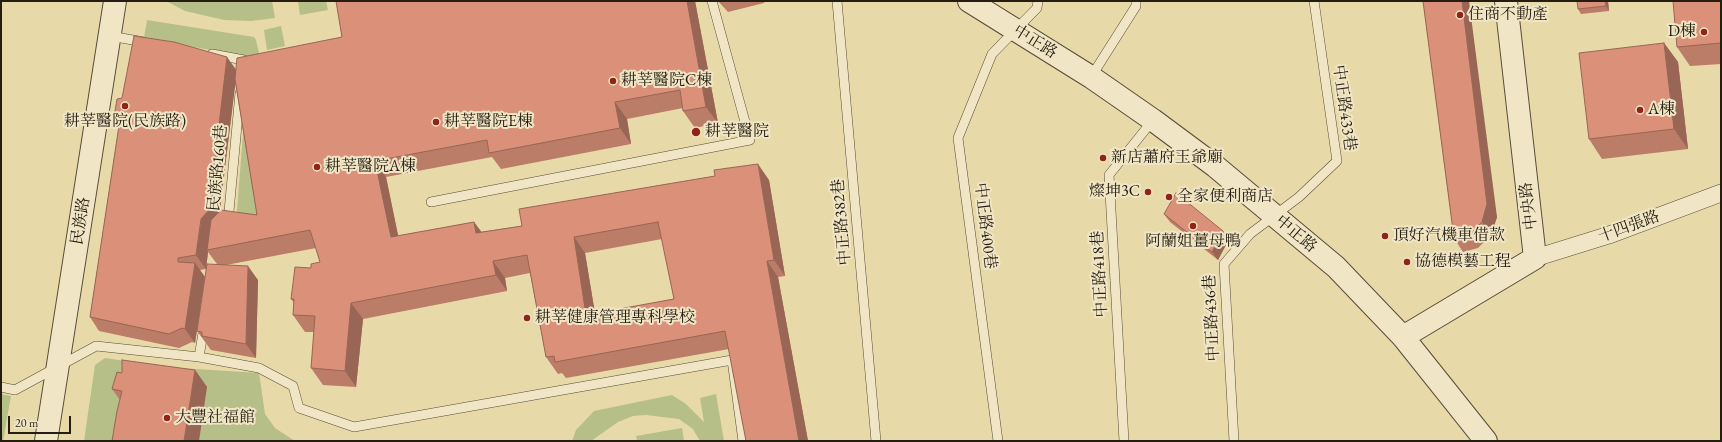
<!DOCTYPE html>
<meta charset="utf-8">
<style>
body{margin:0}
#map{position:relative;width:1722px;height:442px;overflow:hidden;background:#e8d9a8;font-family:"EB Garamond",serif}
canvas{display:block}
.frame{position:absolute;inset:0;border:2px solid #261d12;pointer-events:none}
.scale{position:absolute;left:8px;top:416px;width:63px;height:18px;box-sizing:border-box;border:2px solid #261d12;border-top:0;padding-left:5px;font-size:12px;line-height:14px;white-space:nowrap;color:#261d12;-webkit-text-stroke:3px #f0e6c6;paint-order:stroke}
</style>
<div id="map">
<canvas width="1722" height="442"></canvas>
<div class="frame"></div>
<div class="scale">20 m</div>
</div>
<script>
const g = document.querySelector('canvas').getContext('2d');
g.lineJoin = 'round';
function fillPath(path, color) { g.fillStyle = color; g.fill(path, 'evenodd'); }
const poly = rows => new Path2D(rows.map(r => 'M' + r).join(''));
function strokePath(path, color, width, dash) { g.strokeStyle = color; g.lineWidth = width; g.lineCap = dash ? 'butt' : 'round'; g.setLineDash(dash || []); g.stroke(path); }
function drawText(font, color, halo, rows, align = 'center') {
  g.font = font + ' "EB Garamond","Noto Serif TC",serif'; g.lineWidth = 4; g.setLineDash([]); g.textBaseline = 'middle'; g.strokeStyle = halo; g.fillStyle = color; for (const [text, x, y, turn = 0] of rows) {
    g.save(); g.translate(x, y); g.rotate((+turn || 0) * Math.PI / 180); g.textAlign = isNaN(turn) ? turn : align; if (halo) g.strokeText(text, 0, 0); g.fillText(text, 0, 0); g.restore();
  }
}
fillPath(poly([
 [166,1,272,1,275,18,251,21,224,20,185,11],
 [298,1,326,1,328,10,300,15],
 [147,20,254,37,256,40,263,71,257,227,236,223,249,57,144,38],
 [281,26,285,46,267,50,264,30],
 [105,358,165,367,259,373,265,414,275,428,295,441,84,441,95,365],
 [1,394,11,396,3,441,1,441],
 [716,394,724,441,700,441,693,429,679,419,646,415,633,416,618,422,591,441,572,441,576,430,594,411,672,395,686,404,704,422,700,398],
 [682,428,684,441,637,441,636,436]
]), '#b6bf87');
const service = poly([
 [837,1,876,441],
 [110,36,144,42],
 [212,54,244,60,243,65],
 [1091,77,1136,6,1136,1],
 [431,202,750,140,712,1],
 [228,222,240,93],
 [199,357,204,327],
 [1,387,15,390,96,346,199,357,259,368,293,386,299,408,354,427,732,360,743,441],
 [998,441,958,138,992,54,1037,8,1038,1],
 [1124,441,1109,175,1153,120],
 [1234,441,1224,264,1250,234,1299,197,1337,161,1314,1]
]);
const minor = poly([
 [1535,258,1609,235,1721,193]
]);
const tertiary = poly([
 [969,1,1091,77,1153,120,1215,166,1336,267,1403,337,1486,441],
 [1403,337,1535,258,1506,1],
 [46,441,115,1]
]);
strokePath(service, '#564c38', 10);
strokePath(minor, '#564c38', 18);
strokePath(tertiary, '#564c38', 24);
strokePath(service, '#f0e6c6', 9);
strokePath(minor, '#f0e6c6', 17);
strokePath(tertiary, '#f0e6c6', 22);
fillPath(poly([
 [336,1,695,1,718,123,695,128,683,111,683,108,627,119,631,144,501,169,492,157,386,177,398,236,474,222,481,232,522,226,769,180,785,276,778,277,808,441,746,441,729,349,566,378,562,373,558,374,546,357,530,273,505,278,507,291,363,319,356,387,323,385,311,368,314,332,305,332,293,315,294,303,291,299,311,268,320,262,316,248,226,265,258,280,256,358,211,350,197,331,217,264,208,252,206,269,200,270,205,277,195,343,192,342,179,348,99,331,90,317,119,125,114,117,122,98,236,70,342,37],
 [235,82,257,215,220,211],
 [662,239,674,299,595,314,585,253],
 [718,1,765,1,764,3,728,12],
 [1423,1,1497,217,1491,235,1478,248,1463,252,1454,238],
 [1608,1,1609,11,1581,14,1578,9],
 [1721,1,1721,64,1690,66,1677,47],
 [1664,43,1678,62,1688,149,1602,159,1589,139],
 [1164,214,1223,231,1229,239,1218,260,1170,222],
 [195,370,207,387,120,400,112,389,122,373]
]), '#bb7c68');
fillPath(poly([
 [687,1,695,1,718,123,706,107],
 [1462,1,1469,1,1497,217,1491,235,1482,222],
 [1605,1,1608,1,1609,11,1606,6],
 [1664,43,1678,62,1688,149,1674,129],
 [227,57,237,71,218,224,207,250,208,252,206,269,196,255],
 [615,102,627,119,631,144,620,128],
 [375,161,386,177,402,254,391,237],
 [758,164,769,180,785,276,774,260],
 [474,222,486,238,476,233],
 [1223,231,1229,239,1218,260,1212,252],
 [574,237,585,253,598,331,586,315],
 [493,261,505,278,507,291,496,275],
 [767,261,778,277,808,441,799,441],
 [195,263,205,277,195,343,185,329],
 [248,266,258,280,256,358,246,344],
 [351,303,363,319,356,387,345,371],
 [195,370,207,387,199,441,184,441]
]), '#996555');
const building = poly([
 [336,1,687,1,706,107,683,111,680,90,615,102,620,128,489,153,487,140,375,161,391,237,474,222,476,233,522,226,519,209,715,176,714,170,758,164,774,260,767,261,799,441,746,441,725,331,555,362,554,356,546,357,527,255,493,261,496,275,351,303,345,371,311,368,315,316,293,315,294,299,291,299,295,267,311,268,311,264,320,262,310,230,207,250,211,220,221,210,257,215,235,79,237,58,342,37,336,1],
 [658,222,674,299,586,315,574,237,658,222],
 [1423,1,1462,1,1487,204,1482,222,1469,235,1454,238,1423,1],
 [1577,1,1605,1,1606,6,1578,9,1577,1],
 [1673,1,1721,1,1721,43,1677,47,1673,1],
 [134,36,174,42,227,57,209,210,201,219,196,255,178,258,178,262,195,263,185,329,182,328,169,334,90,317,120,119,114,117,117,99,122,98,134,36],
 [1664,43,1674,129,1589,139,1579,53,1664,43],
 [1176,193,1223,231,1212,252,1164,214,1176,193],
 [207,264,248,266,246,344,202,336,202,332,197,331,207,264],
 [122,360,195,370,184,441,112,441,117,411,122,391,112,389,117,372,122,373,122,360]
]);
fillPath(building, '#da9079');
strokePath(building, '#996555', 1);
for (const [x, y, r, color] of [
 [1460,15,4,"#8f2418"],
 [1704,32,4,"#8f2418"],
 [613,81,4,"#8f2418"],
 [125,106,4,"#8f2418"],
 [1640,110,4,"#8f2418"],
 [436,122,4,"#8f2418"],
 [696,132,5,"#8f2418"],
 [1103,158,4,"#8f2418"],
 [317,167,4,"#8f2418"],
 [1148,192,4,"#8f2418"],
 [1169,197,4,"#8f2418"],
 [1193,226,4,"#8f2418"],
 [1385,236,4,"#8f2418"],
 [1407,262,4,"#8f2418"],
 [527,318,4,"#8f2418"],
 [167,418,4,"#8f2418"]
]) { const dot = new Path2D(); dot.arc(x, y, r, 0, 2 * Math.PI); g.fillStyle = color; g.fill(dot); strokePath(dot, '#f0e6c6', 1.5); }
drawText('16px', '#261d12', '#f0e6c6', [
 ["住商不動產",1468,15],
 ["D棟",1696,32,"right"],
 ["耕莘醫院C棟",621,81],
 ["A棟",1648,110],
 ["耕莘醫院(民族路)",125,122,"center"],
 ["耕莘醫院E棟",444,122],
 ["耕莘醫院",705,132],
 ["新店蕭府王爺廟",1111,158],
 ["耕莘醫院A棟",325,167],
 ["燦坤3C",1140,192,"right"],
 ["全家便利商店",1177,197],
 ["頂好汽機車借款",1393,236],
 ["阿蘭姐薑母鴨",1193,242,"center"],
 ["協德模藝工程",1415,262],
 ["耕莘健康管理專科學校",535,318],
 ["大豐社福館",175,418]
], 'left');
drawText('16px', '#261d12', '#f0e6c6', [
 ["中正路",1035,42,32],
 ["中正路433巷",1344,108,82],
 ["民族路160巷",218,168,-85],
 ["中央路",1529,206,-97],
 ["民族路",81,221,-81],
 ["中正路382巷",842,222,-95],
 ["中正路400巷",985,226,83],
 ["十四張路",1629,227,-20],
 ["中正路",1296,234,40],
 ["中正路418巷",1100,274,-93],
 ["中正路436巷",1212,318,-93]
]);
</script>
